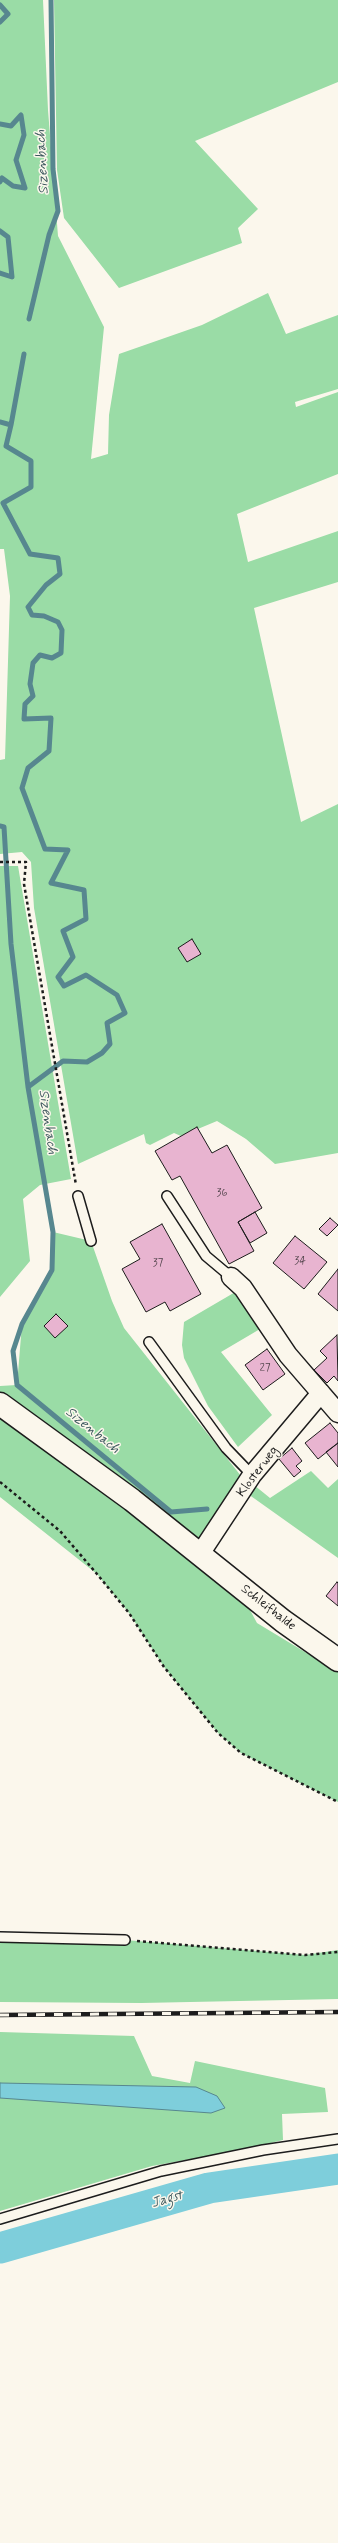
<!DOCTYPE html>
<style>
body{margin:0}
canvas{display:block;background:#fbf7ec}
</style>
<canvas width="338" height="2543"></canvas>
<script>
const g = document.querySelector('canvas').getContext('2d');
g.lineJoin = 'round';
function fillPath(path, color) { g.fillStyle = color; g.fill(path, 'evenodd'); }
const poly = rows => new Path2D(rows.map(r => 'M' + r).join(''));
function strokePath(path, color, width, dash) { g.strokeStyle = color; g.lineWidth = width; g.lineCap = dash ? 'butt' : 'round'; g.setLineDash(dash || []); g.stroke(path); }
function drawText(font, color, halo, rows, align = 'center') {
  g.font = font + ' Mynerve,sans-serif'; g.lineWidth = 3; g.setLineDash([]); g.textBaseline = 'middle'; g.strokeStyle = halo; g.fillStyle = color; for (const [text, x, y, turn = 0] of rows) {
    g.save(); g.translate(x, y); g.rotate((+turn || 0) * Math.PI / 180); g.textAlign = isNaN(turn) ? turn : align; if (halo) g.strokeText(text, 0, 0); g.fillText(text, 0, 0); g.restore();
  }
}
fillPath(poly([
 [0,0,43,0,48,110,58,236,104,327,91,459,108,454,109,415,119,354,202,325,268,293,286,334,338,315,338,389,295,402,296,407,338,392,338,474,237,514,248,562,338,531,338,582,254,608,301,822,338,804,338,1153,275,1164,246,1139,217,1121,181,1136,174,1133,150,1145,146,1143,144,1134,78,1164,34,908,31,862,22,852,0,854,0,760,5,759,10,596,4,549,0,549],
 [54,0,338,0,338,82,195,141,258,209,238,228,242,243,119,288,64,218,57,170],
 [0,866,18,866,71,1179,40,1185,23,1199,30,1261,0,1297],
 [53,1232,91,1241,112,1301,124,1328,241,1476,200,1554,0,1404,0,1386,17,1385,22,1324,52,1270],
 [237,1291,260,1329,221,1352,272,1415,238,1447,208,1406,184,1358,182,1345,184,1322],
 [0,1412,243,1597,257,1623,338,1672,338,1802,241,1753,218,1733,164,1667,129,1613,97,1574,0,1497],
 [311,1471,328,1488,338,1479,338,1558,248,1494,254,1485,270,1498],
 [0,1937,125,1940,305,1955,338,1950,338,1999,141,2003,0,2002],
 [0,2032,134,2036,152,2076,190,2083,195,2061,325,2088,328,2112,282,2114,283,2140,242,2150,152,2166,0,2211]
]), '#9adca6');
const water = poly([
 [0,2083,196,2087,217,2096,225,2108,211,2113,0,2098,0,2083]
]);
fillPath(water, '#7ecedb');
strokePath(water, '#57878f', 1);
strokePath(poly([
 [0,5,8,14,0,22],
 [0,124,11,126,21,115,24,135,16,160,25,188,13,186,2,178,0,182],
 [0,231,8,237,12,277,0,273],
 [29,319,49,235,58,211,53,169,51,0],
 [0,422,11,425,6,446,31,461,31,487,3,503,30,554,58,558,60,574,46,585,28,607,32,615,44,616,58,622,62,630,61,653,52,658,40,655,33,663,30,684,33,696,25,704,24,719,51,718,49,751,28,768,22,788,45,849,68,850,51,883,84,890,86,919,63,931,73,957,58,977,64,986,86,975,117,995,125,1013,107,1023,110,1044,102,1053,87,1062,63,1061,28,1087,53,1232,52,1270,22,1324,13,1351,17,1385,171,1512,207,1509],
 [11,425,24,354],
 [0,826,4,827,11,944,28,1087]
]), '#57878f', 5);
strokePath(poly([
 [0,2248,209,2188,338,2169]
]), '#7ecedb', 31);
const building = poly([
 [192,939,201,954,187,962,178,948,192,939],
 [197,1127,212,1153,227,1145,262,1208,238,1222,254,1251,229,1264,180,1176,172,1180,155,1151,197,1127],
 [255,1212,267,1233,250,1243,238,1222,255,1212],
 [330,1218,338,1225,327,1236,319,1229,330,1218],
 [162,1224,201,1294,170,1311,165,1302,146,1312,122,1269,140,1259,130,1242,162,1224],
 [295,1236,327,1262,304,1289,273,1263,295,1236],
 [338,1269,338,1311,318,1294,338,1269],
 [56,1314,68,1326,55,1338,44,1326,56,1314],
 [337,1335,338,1381,334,1376,327,1383,314,1370,327,1358,320,1351,337,1335],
 [267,1349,285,1374,263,1390,245,1365,267,1349],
 [330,1423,338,1433,338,1443,318,1459,305,1443,330,1423],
 [338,1443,338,1467,326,1452,338,1443],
 [292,1448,302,1461,296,1466,301,1471,294,1477,279,1459,292,1448],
 [337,1582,338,1583,338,1606,326,1596,337,1582]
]);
fillPath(building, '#e8b4d0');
strokePath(building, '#1c1c1c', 1);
const lane = poly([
 [78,1196,91,1241],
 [167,1196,206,1256,231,1277],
 [149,1342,226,1448,252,1475],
 [0,1937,125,1940],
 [0,2219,161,2171,263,2150,338,2139]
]);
const street = poly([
 [231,1277,243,1288,288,1355,338,1413],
 [200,1554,252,1475,321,1393]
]);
const secondary = poly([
 [0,1404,132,1500,283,1621,338,1660]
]);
strokePath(lane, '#1c1c1c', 12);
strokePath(street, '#1c1c1c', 21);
strokePath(secondary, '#1c1c1c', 25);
strokePath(poly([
 [0,862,26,862,24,884,76,1185],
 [0,1482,60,1531,97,1574,129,1613,164,1667,218,1733,241,1753,338,1802],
 [137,1941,305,1955,338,1952]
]), '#1c1c1c', 2.5, [3, 3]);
strokePath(lane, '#fbf7ec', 9);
strokePath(street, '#fbf7ec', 18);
strokePath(secondary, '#fbf7ec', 22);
const rail = poly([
 [0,2015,338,2012]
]);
strokePath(rail, '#1c1c1c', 4.5);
strokePath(rail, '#fbf7ec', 3, [9]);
drawText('11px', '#4f4249', null, [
 ["36",222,1194],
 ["34",300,1262],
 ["37",158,1264],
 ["27",265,1369]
]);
drawText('13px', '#1c1c1c', '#fbf7ec', [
 ["Klosterweg",258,1472,-53],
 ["Schleifhalde",268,1608,38]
]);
drawText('italic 14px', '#3e5a5f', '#fbf7ec', [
 ["Sizenbach",43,162,-93],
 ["Sizenbach",47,1122,82],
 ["Sizenbach",92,1431,39],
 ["Jagst",167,2200,-16]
]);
</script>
